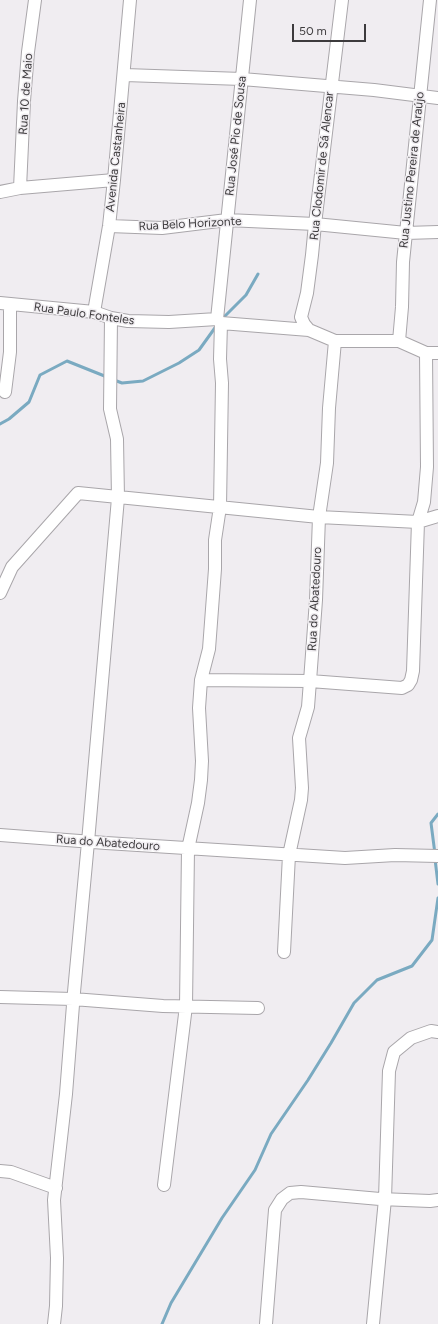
<!DOCTYPE html>
<meta charset="utf-8">
<style>
body{margin:0}
#map{position:relative;width:438px;height:1324px;overflow:hidden;background:#f0edf1;font-family:Figtree,sans-serif}
canvas{display:block}
.scale{position:absolute;left:292px;top:24px;width:74px;height:18px;box-sizing:border-box;border:2px solid #3d3b3d;border-top:0;padding-left:5px;font-size:12px;line-height:14px;white-space:nowrap;color:#3d3b3d;-webkit-text-stroke:3px #f0edf1;paint-order:stroke}
</style>
<div id="map">
<canvas width="438" height="1324"></canvas>
<div class="scale">50 m</div>
</div>
<script>
const g = document.querySelector('canvas').getContext('2d');
g.lineJoin = 'round';
const poly = rows => new Path2D(rows.map(r => 'M' + r).join(''));
function strokePath(path, color, width, dash) { g.strokeStyle = color; g.lineWidth = width; g.lineCap = dash ? 'butt' : 'round'; g.setLineDash(dash || []); g.stroke(path); }
function drawText(font, color, halo, rows, align = 'center') {
  g.font = font + ' Figtree,sans-serif'; g.lineWidth = 3; g.setLineDash([]); g.textBaseline = 'middle'; g.strokeStyle = halo; g.fillStyle = color; for (const [text, x, y, turn = 0] of rows) {
    g.save(); g.translate(x, y); g.rotate((+turn || 0) * Math.PI / 180); g.textAlign = isNaN(turn) ? turn : align; if (halo) g.strokeText(text, 0, 0); g.fillText(text, 0, 0); g.restore();
  }
}
strokePath(poly([
 [222,319,246,295,258,274],
 [114,380,122,383,143,381,179,363,199,350,217,325],
 [0,424,9,419,29,402,40,375,67,361,107,377],
 [435,854,431,823,438,814],
 [435,859,438,884],
 [162,1324,171,1303,222,1218,255,1170,271,1134,308,1080,331,1043,354,1003,377,980,412,966,432,940,438,898]
]), '#7aaac1', 3);
const minor = poly([
 [125,75,242,79,374,90,438,98],
 [20,188,24,101,28,52,35,0],
 [0,192,20,188,114,180],
 [109,226,162,228,227,220,315,224,406,233,438,232],
 [0,303,94,312,111,318,128,321,169,322,217,319],
 [94,312,109,226,114,180,130,0],
 [217,319,250,0],
 [217,319,221,323,309,330,335,341,399,341,426,353,438,353],
 [309,330,304,324,301,317,307,293,312,255,315,224,342,0],
 [399,341,402,307,403,262,430,0],
 [5,392,10,352,10,304],
 [0,593,12,567,78,493,319,517,418,522,438,516],
 [201,680,310,681,402,688,408,685,411,680,413,671,418,522,424,502,427,467,426,353],
 [0,835,106,843,345,858,395,855,438,856],
 [284,952,289,855,301,800,302,788,299,738,308,707,310,681,316,600,319,517,327,463,329,408,335,341],
 [0,997,73,999,163,1006,258,1008],
 [0,1171,11,1172,56,1188],
 [164,1185,186,1006,188,849,198,803,201,780,202,761,199,708,201,680,209,649,215,569,215,540,220,507,222,383,220,359,221,323],
 [54,1324,56,1306,57,1258,54,1200,66,1094,74,992,88,842,118,498,117,439,110,409,111,318],
 [266,1324,275,1210,282,1199,290,1193,301,1192,380,1199,430,1201,438,1200],
 [373,1324,385,1199,389,1071,394,1052,411,1038,431,1031,438,1032]
]);
strokePath(minor, '#a9a6aa', 14);
strokePath(minor, '#fff', 12);
drawText('12px', '#3d3b3d', '#f0edf1', [
 ["Rua 10 de Maio",26,94,-86],
 ["Rua José Pio de Sousa",236,136,-84],
 ["Avenida Castanheira",116,157,-84],
 ["Rua Clodomir de Sá Alencar",322,166,-84],
 ["Rua Justino Pereira de Araújo",412,170,-84],
 ["Rua Belo Horizonte",190,224,-3],
 ["Rua Paulo Fonteles",84,314,8],
 ["Rua do Abatedouro",315,599,-87],
 ["Rua do Abatedouro",108,843,4]
]);
</script>
